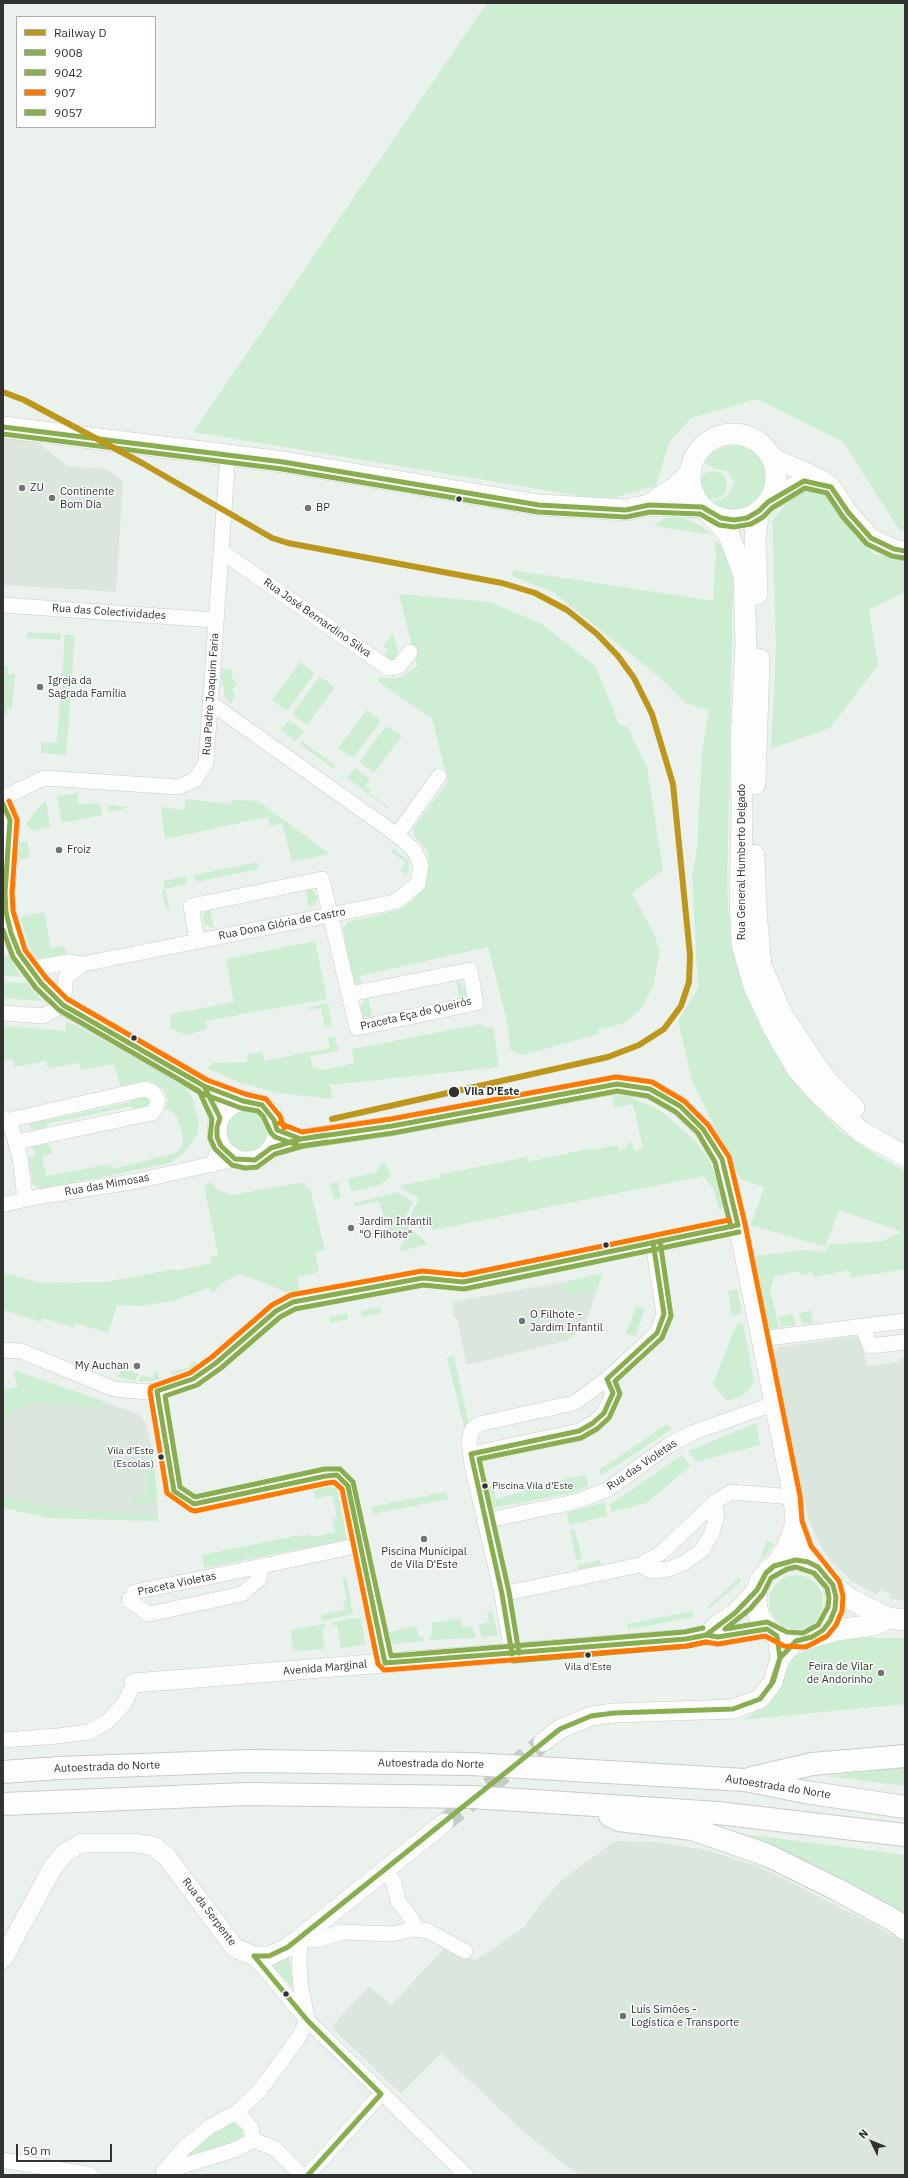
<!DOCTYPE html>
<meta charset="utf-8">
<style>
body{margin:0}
#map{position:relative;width:908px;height:2178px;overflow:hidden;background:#ebf1ec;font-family:"IBM Plex Sans",sans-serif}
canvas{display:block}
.frame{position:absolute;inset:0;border:4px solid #303330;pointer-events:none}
.legend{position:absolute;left:16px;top:16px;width:140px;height:112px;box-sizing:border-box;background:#fff;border:1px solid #acadac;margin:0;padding:5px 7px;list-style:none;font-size:12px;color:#303330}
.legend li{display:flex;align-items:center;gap:8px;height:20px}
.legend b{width:20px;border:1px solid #acadac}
.north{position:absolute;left:852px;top:2122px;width:40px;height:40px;-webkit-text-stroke:3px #fff;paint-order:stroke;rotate:313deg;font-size:11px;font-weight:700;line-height:16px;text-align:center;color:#303330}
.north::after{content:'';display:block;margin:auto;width:14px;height:18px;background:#303330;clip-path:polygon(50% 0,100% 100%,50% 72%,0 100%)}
.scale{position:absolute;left:16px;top:2144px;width:96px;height:18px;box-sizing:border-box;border:2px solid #303330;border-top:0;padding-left:5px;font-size:12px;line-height:14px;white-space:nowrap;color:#303330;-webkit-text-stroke:3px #fff;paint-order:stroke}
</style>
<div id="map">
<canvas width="908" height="2178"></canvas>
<div class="frame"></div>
<ul class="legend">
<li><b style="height:5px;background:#bd971b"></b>Railway D</li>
<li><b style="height:5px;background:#88ae4f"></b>9008</li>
<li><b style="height:5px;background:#88ae4f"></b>9042</li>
<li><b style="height:5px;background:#ff7900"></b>907</li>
<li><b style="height:5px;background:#88ae4f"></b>9057</li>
</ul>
<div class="north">N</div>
<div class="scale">50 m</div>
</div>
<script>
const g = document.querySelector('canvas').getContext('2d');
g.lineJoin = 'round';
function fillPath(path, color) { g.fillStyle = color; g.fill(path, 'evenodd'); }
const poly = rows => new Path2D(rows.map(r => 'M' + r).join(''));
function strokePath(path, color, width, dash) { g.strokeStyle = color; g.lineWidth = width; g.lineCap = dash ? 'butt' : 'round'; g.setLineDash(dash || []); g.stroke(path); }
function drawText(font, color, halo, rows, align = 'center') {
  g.font = font + ' "IBM Plex Sans",sans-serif'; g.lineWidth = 3; g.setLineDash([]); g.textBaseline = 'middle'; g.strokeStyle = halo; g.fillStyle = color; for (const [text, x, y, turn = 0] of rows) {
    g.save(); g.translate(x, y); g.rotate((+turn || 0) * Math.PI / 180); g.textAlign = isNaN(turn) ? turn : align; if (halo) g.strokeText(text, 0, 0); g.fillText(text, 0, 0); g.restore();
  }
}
fillPath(poly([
 [3,436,34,439,67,466,107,469,123,482,116,592,3,585],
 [563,1282,567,1296,597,1290,585,1325,569,1340,467,1365,457,1318,454,1317,452,1302],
 [856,1336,861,1339,867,1366,899,1362,900,1358,905,1358,905,1601,890,1599,889,1593,881,1590,876,1594,853,1582,831,1561,822,1549,808,1518,774,1355,775,1351,780,1347],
 [13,1370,138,1414,146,1424,155,1467,158,1521,50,1518,3,1508,3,1397,19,1392],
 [615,1841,655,1842,706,1850,753,1865,754,1864,871,1923,905,1943,905,2175,581,2175,568,2167,525,2133,441,2053,401,2094,331,2027,369,1986,391,2005,448,1944,474,1960,490,1951,524,1927,547,1896,563,1879]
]), '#dbe7dd');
fillPath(poly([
 [487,3,905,3,905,530,900,531,843,442,757,399,691,418,669,443,656,486,605,500,193,432],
 [729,446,744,446,758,455,766,468,767,486,756,502,740,511,722,511,709,505,716,500,723,499,730,493,734,481,727,471,714,469,702,461,712,451],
 '699 485a14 14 0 1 1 28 0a14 14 0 1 1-28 0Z',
 [809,489,827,495,839,509,853,534,874,554,905,560,905,592,869,610,878,665,830,728,771,749,776,647,772,521,786,504,799,492],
 [682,517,701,526,713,535,653,526,665,518],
 [714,542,723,544,729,557,733,584,727,890,731,943,743,988,761,1029,782,1065,806,1096,840,1131,881,1158,905,1171,905,1269,851,1278,849,1270,814,1277,812,1272,801,1275,799,1271,774,1277,770,1290,779,1328,771,1329,767,1324,755,1256,804,1250,826,1252,829,1245,883,1241,902,1232,839,1210,825,1247,751,1225,764,1187,740,1179,692,1081,678,1021,698,988,692,875,697,849,702,751,709,710,685,703,658,676,553,592,512,576,513,570,713,601,716,553],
 [399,594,490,602,542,624,596,667,619,724,628,728,647,767,663,870,632,893,654,934,660,952,653,986,641,1009,624,1023,598,1030,598,1034,523,1055,516,1053,510,1049,507,1021,488,947,360,976,362,985,354,983,351,976,343,928,348,922,399,910,414,899,423,888,428,871,428,851,414,836,413,829,448,781,432,719,378,682,380,677,395,679,403,676,417,666],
 [27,632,61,634,60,640,27,638],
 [393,632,399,657,391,661,382,658,388,650,383,647],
 [65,635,75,635,66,755,41,753,41,742,57,743],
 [300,662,315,673,287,711,272,700],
 [3,666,8,666,8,674,15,674,12,709,7,709,7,714,3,714],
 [222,668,232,670,232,678,237,683,232,690,235,692,231,705,225,696,221,677],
 [320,676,335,687,307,725,292,714],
 [367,710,381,721,353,758,338,748],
 [289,720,304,731,296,741,281,730],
 [386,726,402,736,374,773,359,762],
 [302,741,335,765,334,769,300,744],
 [355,768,370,779,365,786,370,790,369,793,390,808,388,809,347,778],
 [78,793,77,804,100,803,102,815,62,823,57,796],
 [186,799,230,804,233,800,258,801,330,854,292,862,282,823,270,826,268,817,165,839,161,807,184,810],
 [46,802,50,827,33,831,26,824,39,807],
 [107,805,131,807,109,812],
 [21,841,27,841,30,857,18,860],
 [393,849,408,860,409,869,406,875,400,870,406,862,391,852],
 [257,862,259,869,196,882,194,875],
 [186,876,188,884,165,889,163,881],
 [165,889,170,909,166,910,162,890],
 [306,889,312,889,318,898,315,904,309,909],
 [210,908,214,928,205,925,202,917,204,913],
 [44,912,51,948,64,945,67,954,41,959,36,957,31,951,20,917],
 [315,941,327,999,205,1021,207,1029,186,1035,170,1028,171,1014,234,1002,226,959],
 [3,956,9,956,21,977,3,975],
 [456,979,467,990,465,1000,460,1001],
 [3,982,27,983,42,1001,3,998],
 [368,997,373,1019,364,1016,361,1012,361,1006],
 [328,1003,332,1025,325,1027,321,1008,310,1010,309,1007],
 [66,1022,77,1026,178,1082,186,1089,193,1100,199,1124,197,1135,182,1155,170,1163,43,1189,40,1189,33,1184,28,1158,35,1156,36,1153,31,1147,46,1142,51,1148,53,1153,42,1156,46,1176,111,1164,112,1169,175,1153,182,1147,183,1138,177,1117,172,1111,165,1109,168,1101,164,1090,156,1084,149,1081,120,1086,114,1064,81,1070,79,1063,48,1068,46,1061,14,1067,13,1059,3,1060,3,1026,65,1031],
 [481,1024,485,1027,493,1027,499,1067,330,1085,333,1099,277,1093,236,1081,207,1068,213,1063,248,1062,247,1055,262,1052,265,1061,330,1048,328,1038,335,1037,339,1051,310,1056,313,1068,324,1070,354,1063,352,1049],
 [150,1094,151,1107,134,1113,132,1106,46,1124,47,1127,34,1130,30,1127,30,1122,45,1118,47,1120,131,1102,130,1098],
 [612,1095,628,1096,661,1111,694,1140,707,1156,715,1174,724,1208,719,1210,714,1190,704,1176,432,1230,429,1223,425,1224,422,1231,409,1219,419,1199,400,1187,402,1185,440,1178,439,1175,527,1157,528,1162,591,1148,592,1150,618,1145,619,1151,626,1148,627,1144,632,1142,635,1151,643,1148,633,1104,615,1108],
 '222 1131a25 25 0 1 1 50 0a25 25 0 1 1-50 0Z',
 [386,1163,390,1174,387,1180,380,1185,351,1192,348,1179,376,1172,381,1164],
 [211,1182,218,1190,232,1195,305,1182,307,1189,310,1188,325,1250,315,1252,319,1272,298,1277,299,1291,289,1293,241,1274,225,1281,213,1293,208,1288,172,1301,140,1306,117,1305,108,1333,76,1323,74,1328,43,1318,41,1322,3,1310,3,1275,8,1274,42,1283,106,1282,175,1269,176,1271,211,1263,210,1257,218,1255,204,1186],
 [338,1182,341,1198,334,1200,330,1184],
 [398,1192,413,1202,403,1221,409,1228,399,1241,396,1235,390,1236,379,1201,354,1207,354,1203],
 [412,1230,428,1244,401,1251,400,1247],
 [603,1273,597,1290,567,1296,563,1282],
 [737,1289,742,1314,732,1316,728,1291],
 [636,1306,645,1309,635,1337,626,1333],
 [380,1307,381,1313,363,1317,361,1311],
 [811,1310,813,1323,803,1324,799,1314],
 [347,1313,348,1319,330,1323,329,1317],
 [793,1314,796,1325,781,1327,779,1317],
 [743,1322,754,1382,749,1390,741,1396,727,1401,713,1384,736,1325],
 [454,1356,469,1426,465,1431,447,1358],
 [194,1361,198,1366,172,1375,171,1371,187,1368],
 [122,1369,139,1374,135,1381,118,1377],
 [156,1369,160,1379,150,1381,139,1381,141,1375,153,1378],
 [13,1370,103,1401,103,1404,101,1407,29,1403,3,1418,3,1390,18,1387],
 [756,1423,760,1445,696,1462,688,1451],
 [667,1424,672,1429,601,1476,599,1470],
 [150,1444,155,1467,157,1505,133,1504,133,1496,146,1496],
 [682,1455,690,1466,647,1503,611,1512,610,1504],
 [587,1475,588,1486,572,1493,493,1508,489,1487,493,1486,496,1499,522,1492,523,1489,534,1488,534,1485],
 [331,1486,337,1489,347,1540,204,1568,202,1555,299,1535,299,1537,310,1534,312,1537,335,1532,332,1519,337,1518,332,1495,315,1499,314,1490],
 [446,1492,448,1499,373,1514,371,1507],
 [3,1497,53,1508,158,1515,158,1521,50,1518,3,1508],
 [605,1502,607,1516,569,1525,567,1513],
 [575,1529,582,1559,576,1560,570,1530],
 [767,1541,774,1544,758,1565],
 [600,1560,601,1565,578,1569,578,1565],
 '769 1602a27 27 0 1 1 54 0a27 27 0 1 1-54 0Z',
 [346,1577,353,1614,322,1621,321,1615,345,1610,343,1601,347,1600,342,1578],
 [739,1578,741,1581,709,1609,707,1607],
 [492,1611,498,1636,482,1637,478,1625,489,1622,487,1612],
 [692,1611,693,1617,628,1630,627,1624],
 [361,1617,365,1645,341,1648,337,1625,333,1626,332,1622],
 [460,1618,463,1628,472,1626,476,1638,430,1640,429,1635,433,1634,431,1623],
 [325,1624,326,1628,322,1629,325,1649,293,1651,291,1630],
 [416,1626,419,1637,423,1636,424,1641,391,1644,389,1632],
 [840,1638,905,1638,905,1704,742,1720,767,1705,777,1692,792,1659,796,1655],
 [905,1767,905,1786,827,1776],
 [728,1832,905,1855,905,1920],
 [289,1955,293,1988,272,1966],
 [233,2122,243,2130,243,2137,237,2143,180,2158,197,2143]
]), '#ceeed4');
strokePath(poly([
 [444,1823,543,1742]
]), '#c6cbc6', 19, [19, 10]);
const minor = poly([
 [221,551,388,668,398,667,410,652],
 [3,605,215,620],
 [3,798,44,778,178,787,195,780,206,763,228,454],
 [397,835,439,776],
 [197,941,191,906,322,879,357,1028,476,1003,470,970,350,994],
 [30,969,69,962,83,964,395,902,418,884,421,865,414,850,397,835,212,704],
 [3,1013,43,1016,63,1005,66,977,83,964],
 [3,1118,12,1129,20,1158,25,1199],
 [5,1121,145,1089,153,1092,158,1100,156,1108,152,1113,16,1142],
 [212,1165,221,1146],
 [3,1205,25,1199,137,1181,235,1159],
 [863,1328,870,1346,905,1342],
 [760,1339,905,1321],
 [3,1350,21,1351,114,1389,148,1392,157,1391,193,1379,216,1363,276,1311,293,1302,423,1278,463,1282,738,1225],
 [157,1391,174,1491,194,1504,326,1476,337,1475,348,1486,385,1663],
 [471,1454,579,1431,593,1423,604,1413,613,1393,607,1379],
 [484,1521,574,1502,607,1490,669,1445,692,1433,773,1404],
 [640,1565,651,1571,669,1569,684,1563,702,1550,712,1533,717,1514,714,1503],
 [262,1566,134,1592,129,1600,149,1614,242,1594,259,1579,262,1566,360,1545],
 [502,1594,640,1565,661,1553,714,1503,731,1492,793,1497],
 [512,1654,502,1594,472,1465,469,1441,472,1430,479,1424,574,1403,607,1379,657,1333,664,1314,653,1242],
 [3,1740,58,1736,88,1732,107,1722,124,1704,134,1683],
 [385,1871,394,1883,398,1901,413,1921,415,1929],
 [254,1956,307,2020,466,2175],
 [307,2019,301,1987,299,1962,300,1938,317,1940,342,1932,392,1934,415,1929,428,1931,465,1951],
 [237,2112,251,2128,253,2140],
 [3,2160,91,2175],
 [163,2172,183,2149,209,2127,237,2112,261,2089,299,2037,307,2020],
 [163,2172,237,2149,253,2140,274,2148,302,2175],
 [308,2175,381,2094]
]);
const tertiary = poly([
 [771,457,821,479,831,487,848,512,871,538,894,549,905,551],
 [768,502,804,481,823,485],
 [3,804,10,820,10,838,5,893,6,912,11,933,19,953,41,983,63,1005,204,1086,243,1101],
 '217 1131a30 30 0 1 1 60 0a30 30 0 1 1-60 0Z',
 [271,1148,301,1139,392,1126,617,1084,650,1089,680,1106,703,1129,722,1159,738,1225,793,1497,795,1523,805,1550,818,1567],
 [774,1566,786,1548,795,1523],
 [706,1635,717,1625,735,1613,757,1590],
 [780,1658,796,1641],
 [134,1683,686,1639,706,1635,718,1637,767,1629],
 [543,1742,560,1729,591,1716,614,1713,733,1709,760,1699,773,1682,780,1658,777,1636],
 [3,1959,53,1867,66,1852,82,1843,136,1843,153,1846,167,1857,235,1948,254,1956,269,1956,288,1947,300,1938,444,1823]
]);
const secondary = poly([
 [3,427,283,462,539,505,626,510,649,505,702,507],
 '690 477a43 43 0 1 1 86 0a43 43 0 1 1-86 0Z',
 [649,505,677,486,690,473],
 [709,513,728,533,744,575,746,644,741,742,742,817,740,898,742,944,754,986,774,1029,797,1069,816,1091,860,1131,905,1156],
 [757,594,755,537,759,511],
 [755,784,759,659],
 [754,855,756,911,761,966,783,1016,810,1057,828,1082,854,1108],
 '756 1600a40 40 0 1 1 80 0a40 40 0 1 1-80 0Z',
 [833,1585,850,1599,888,1618,905,1620],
 [815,1636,837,1630,874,1625,888,1618]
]);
const motorway = poly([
 [3,1772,59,1768,249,1761,471,1764,745,1780,805,1792,905,1807],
 [752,1778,812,1764,905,1756],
 [3,1804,246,1794,472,1797,718,1813,905,1835],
 [610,1816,619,1820,692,1829,767,1855,838,1890,895,1921,905,1929]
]);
strokePath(minor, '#c8cdc9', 16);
strokePath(tertiary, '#c8cdc9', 20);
strokePath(secondary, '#c8cdc9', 22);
strokePath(motorway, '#c8cdc9', 24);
strokePath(minor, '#fcfdfc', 15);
strokePath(tertiary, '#fcfdfc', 19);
strokePath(secondary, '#fcfdfc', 21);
strokePath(motorway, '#fcfdfc', 22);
strokePath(poly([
 [3,427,283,462,539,505,626,510,649,505,702,507],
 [702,507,721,518,734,520,747,518,759,511,768,502,804,481,831,487,848,512,871,538,894,549,905,551],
 [3,804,10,820,5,893,6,912,11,933,19,953,41,983,63,1005,204,1086,220,1118,217,1127,217,1137,221,1146,235,1159,255,1160,271,1148,301,1139,392,1126,617,1084,650,1089,680,1106,703,1129,722,1159,738,1225],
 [187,1076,204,1086,243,1101,262,1105,274,1120,277,1130,301,1139,326,1135],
 [697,1637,706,1635,735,1613,757,1590,766,1573,774,1566,796,1560,808,1562,818,1567,833,1585,836,1597,835,1609,830,1621,823,1630,812,1637,796,1641,780,1658,771,1685],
 [512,1654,502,1594,471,1454,579,1431,593,1423,604,1413,613,1393,607,1379,657,1333,664,1314,653,1242],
 [254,1956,269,1956,288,1947,560,1729,591,1716,614,1713,733,1709,760,1699,773,1682,780,1658,777,1636,767,1629,718,1637,706,1635,686,1639,385,1663,348,1486,337,1475,326,1476,194,1504,174,1491,157,1391,193,1379,216,1363,276,1311,293,1302,423,1278,463,1282,738,1225],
 [254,1956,307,2020,381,2094],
 [308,2175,381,2094]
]), '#88ae4f', 5);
strokePath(poly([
 [3,930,13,957,36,988,59,1010,199,1091,212,1119,210,1138,215,1149,232,1165,245,1168,257,1167,275,1154,303,1146,393,1133,617,1091,648,1096,676,1112,698,1133,715,1162,731,1227],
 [183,1082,201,1093,241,1108,258,1111,263,1116,271,1133,275,1137,300,1146,327,1142],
 [796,1567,814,1573,827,1588,829,1598,828,1607,818,1625,803,1633,787,1632,767,1622,725,1629,750,1609,763,1594,771,1578,787,1569,796,1567],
 [703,1628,685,1632,391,1656,353,1482,340,1469,325,1469,195,1497,180,1487,165,1396,197,1385,221,1368,280,1317,295,1309,423,1285,464,1289,739,1232],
 [519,1653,509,1592,479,1459,581,1438,597,1429,609,1418,620,1394,615,1381,662,1338,671,1316,660,1241],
 [513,1661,687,1646,706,1642]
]), '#88ae4f', 5);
strokePath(poly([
 [9,801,17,820,12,893,13,911,25,950,46,978,67,999,207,1080,245,1094,266,1099,280,1116,284,1128],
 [279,1123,302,1132,391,1119,616,1077,652,1082,684,1101,708,1125,729,1157,745,1224,800,1496,802,1521,811,1546,839,1581,843,1596,842,1611,836,1625,827,1636,806,1647,784,1646,765,1636,718,1644,706,1642,687,1646,384,1670,378,1664,342,1489,334,1482,327,1483,195,1511,191,1510,167,1493,150,1392,151,1387,190,1373,212,1357,272,1305,291,1295,422,1271,463,1275,729,1220]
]), '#ff7900', 5);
strokePath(poly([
 [3,434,282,469,538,512,626,517,650,512,700,514,719,525,734,527,751,524,763,517,772,508,805,488,827,493,843,517,867,544,892,556,904,558]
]), '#88ae4f', 5);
strokePath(poly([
 [3,392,24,400,142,463,272,538,288,543,502,583,535,593,567,610,597,634,618,656,634,678,652,714,673,784,690,955,689,982,681,1006,664,1029,639,1045,608,1057,332,1119]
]), '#bd971b', 6);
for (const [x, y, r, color] of [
 [22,488,4,"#717672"],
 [52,498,4,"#717672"],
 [459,499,3.5,"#303330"],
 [308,508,4,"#717672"],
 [40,687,4,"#717672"],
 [59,850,4,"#717672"],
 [134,1038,3.5,"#303330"],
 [454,1092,6,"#303330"],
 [351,1228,4,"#717672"],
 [606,1245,3.5,"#303330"],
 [522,1321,4,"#717672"],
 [137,1366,4,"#717672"],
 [161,1457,3.5,"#303330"],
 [485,1486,3.5,"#303330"],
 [424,1539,4,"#717672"],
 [588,1655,3.5,"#303330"],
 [881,1673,4,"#717672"],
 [286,1994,3.5,"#303330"],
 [623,2016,4,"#717672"]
]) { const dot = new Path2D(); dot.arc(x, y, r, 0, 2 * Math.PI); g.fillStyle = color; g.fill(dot); strokePath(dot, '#fff', 1.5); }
drawText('10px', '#303330', '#fff', [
 ["Vila d'Este",154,1451],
 ["(Escolas)",154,1464],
 ["Piscina Vila d'Este",492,1486,"left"],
 ["Vila d'Este",588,1667,"center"]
], 'right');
drawText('11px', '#303330', '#fff', [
 ["ZU",30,488],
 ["Continente",60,492],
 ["Bom Dia",60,505],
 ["BP",316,508],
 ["Igreja da",48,681],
 ["Sagrada Família",48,694],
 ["Froiz",67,850],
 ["Jardim Infantil",359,1222],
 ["\"O Filhote\"",359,1235],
 ["O Filhote -",530,1315],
 ["Jardim Infantil",530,1328],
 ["My Auchan",129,1366,"right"],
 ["Piscina Municipal",424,1552,"center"],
 ["de Vila D'Este",424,1565,"center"],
 ["Feira de Vilar",873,1667,"right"],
 ["de Andorinho",873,1680,"right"],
 ["Luís Simões -",631,2010],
 ["Logística e Transporte",631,2023]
], 'left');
drawText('11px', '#303330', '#fff', [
 ["Rua das Colectividades",109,612,4],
 ["Rua José Bernardino Silva",317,618,35],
 ["Rua Padre Joaquim Faria",211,694,-86],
 ["Rua General Humberto Delgado",742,862,-90],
 ["Rua Dona Glória de Castro",282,924,-11],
 ["Praceta Eça de Queirós",416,1014,-13],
 ["Rua das Mimosas",107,1185,-10],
 ["Rua das Violetas",642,1465,-34],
 ["Praceta Violetas",177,1584,-12],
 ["Avenida Marginal",325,1668,-5],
 ["Autoestrada do Norte",431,1764,1],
 ["Autoestrada do Norte",107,1767,-2],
 ["Autoestrada do Norte",778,1787,9],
 ["Rua da Serpente",209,1912,53]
]);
drawText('bold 11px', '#303330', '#fff', [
 ["Vila D'Este",464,1092]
], 'left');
</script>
